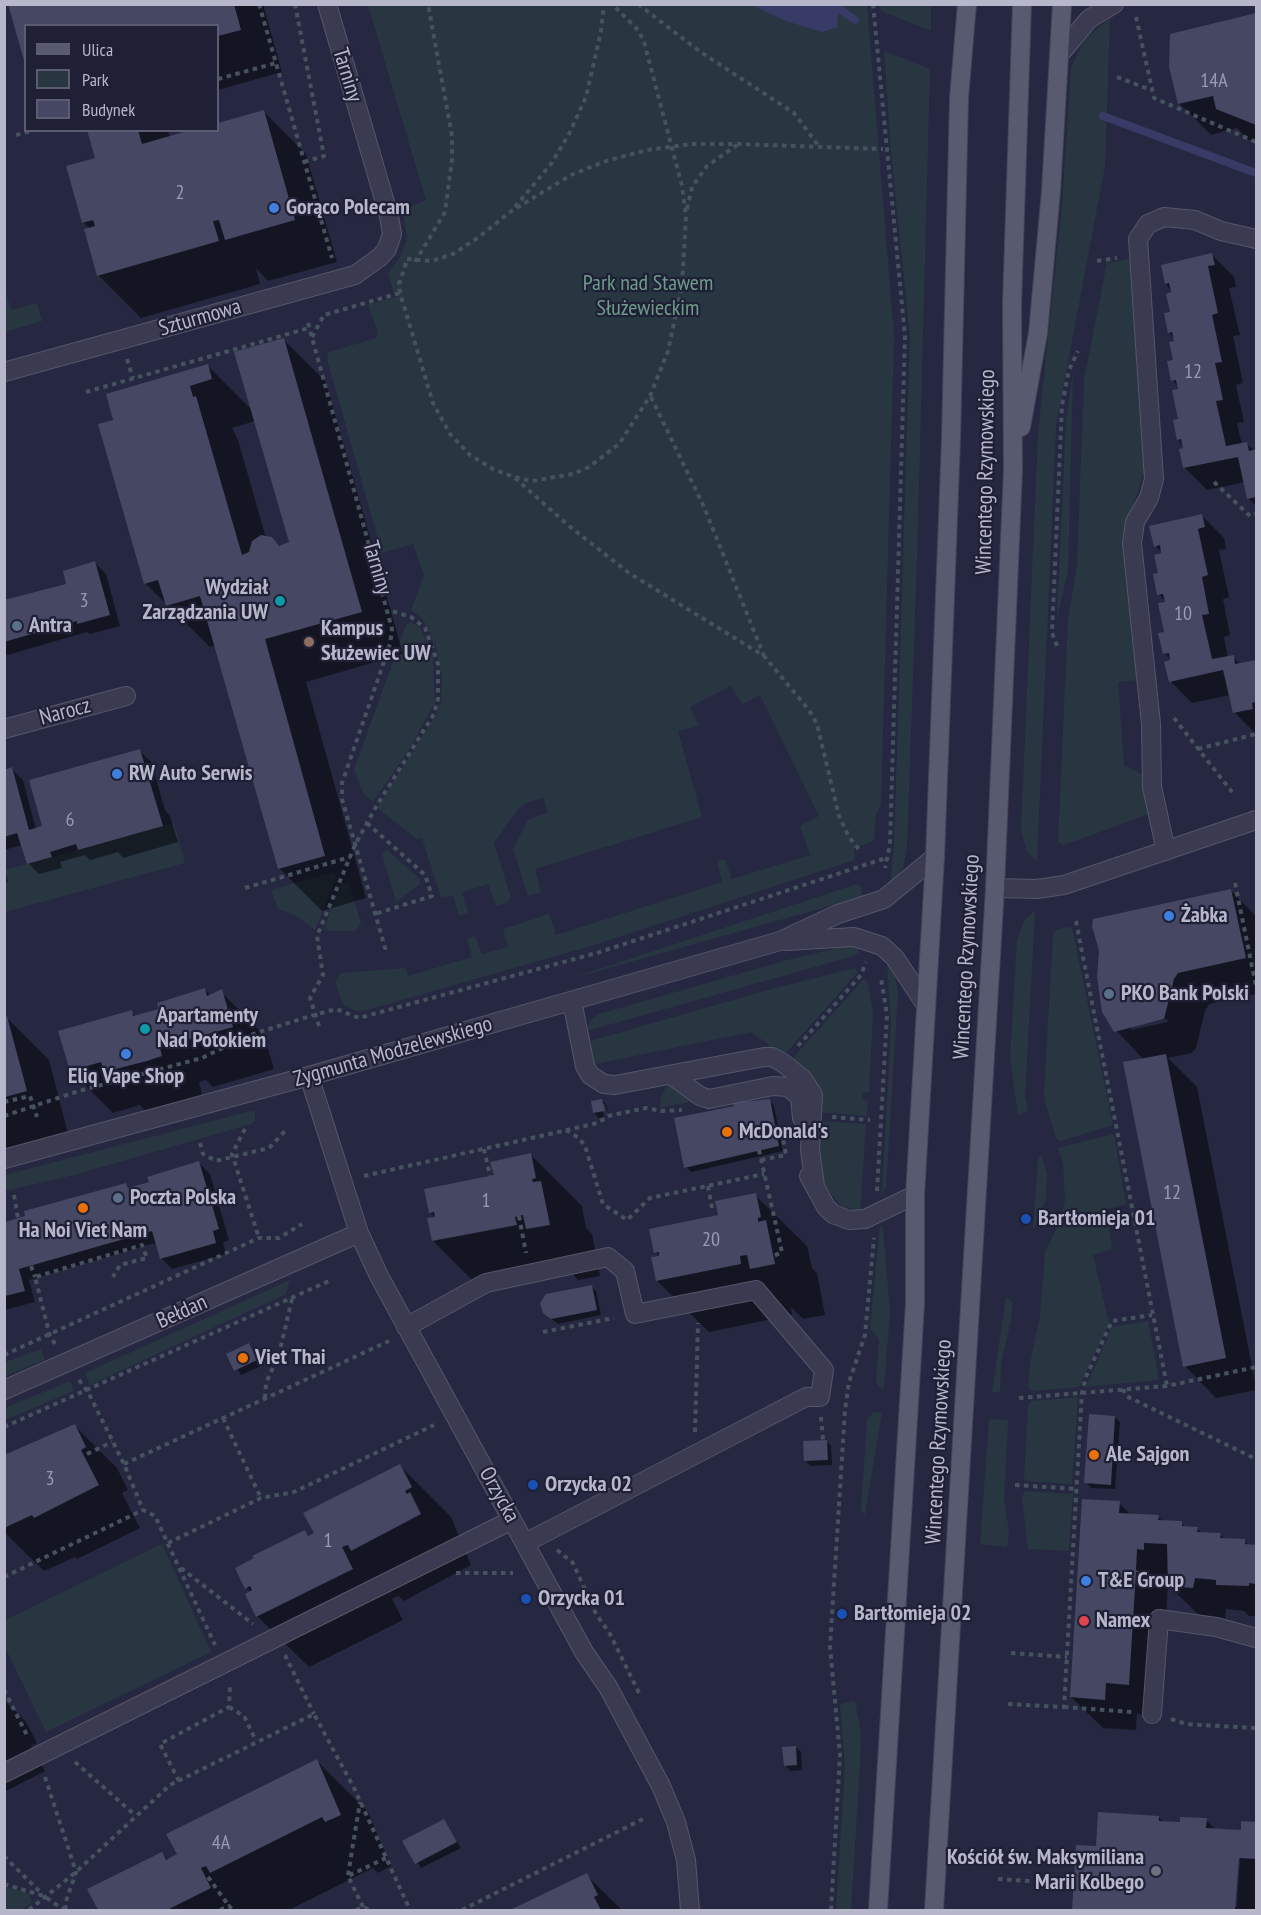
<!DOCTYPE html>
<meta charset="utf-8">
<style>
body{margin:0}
#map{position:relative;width:1261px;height:1915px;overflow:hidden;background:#262841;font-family:"PT Sans Narrow",sans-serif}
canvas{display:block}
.frame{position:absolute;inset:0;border:6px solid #b6b7cb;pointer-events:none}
.legend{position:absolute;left:24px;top:24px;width:195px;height:108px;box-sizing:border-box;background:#1f2036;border:2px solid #5b5c72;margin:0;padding:8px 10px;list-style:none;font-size:18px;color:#b6b7cb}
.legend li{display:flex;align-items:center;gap:12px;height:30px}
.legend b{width:30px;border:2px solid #5b5c72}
</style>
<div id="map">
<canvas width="1261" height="1915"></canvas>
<div class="frame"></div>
<ul class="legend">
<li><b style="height:8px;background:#585a70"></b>Ulica</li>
<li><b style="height:16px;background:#283642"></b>Park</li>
<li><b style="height:16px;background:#454763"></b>Budynek</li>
</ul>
</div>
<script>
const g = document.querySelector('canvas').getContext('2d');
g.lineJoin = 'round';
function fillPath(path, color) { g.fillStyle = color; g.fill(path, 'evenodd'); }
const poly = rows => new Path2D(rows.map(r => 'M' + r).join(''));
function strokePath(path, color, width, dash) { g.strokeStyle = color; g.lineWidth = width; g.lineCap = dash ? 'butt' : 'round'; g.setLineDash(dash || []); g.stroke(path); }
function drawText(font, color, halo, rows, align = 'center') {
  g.font = font + ' "PT Sans Narrow",sans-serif'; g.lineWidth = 4.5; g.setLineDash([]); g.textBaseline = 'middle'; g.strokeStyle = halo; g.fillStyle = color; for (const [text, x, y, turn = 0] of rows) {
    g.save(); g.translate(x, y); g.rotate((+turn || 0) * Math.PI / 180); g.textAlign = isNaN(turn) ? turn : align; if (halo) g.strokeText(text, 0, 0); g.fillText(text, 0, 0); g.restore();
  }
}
fillPath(poly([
 [368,5,867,5,894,336,881,804,876,815,874,840,854,849,855,860,591,946,363,1011,355,1011,343,1004,335,981,341,973,406,968,408,976,472,957,467,939,475,936,482,954,508,947,503,929,549,914,556,935,722,882,717,861,725,859,732,879,810,855,800,826,819,816,760,695,742,704,731,686,690,707,699,726,678,731,702,817,535,869,541,892,528,896,513,849,528,820,548,812,543,798,526,803,518,809,494,843,511,898,507,903,496,906,488,884,462,892,468,913,459,916,453,895,441,898,422,838,417,839,377,808,436,715,441,701,442,678,436,647,423,619,411,610,424,575,413,544,382,553,327,359,329,352,376,338,378,332,368,305,395,297,388,273,400,257,407,240,403,213,406,209,426,200],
 [880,5,931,5,931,31,881,11],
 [1110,18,1105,166,1056,426,1037,862,1026,850,1021,829,1038,434,1062,205,1071,68,1085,39],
 [884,51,930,69,917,559,907,848,903,868,890,885,894,846,910,336,891,152],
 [1131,259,1146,466,1123,536,1137,680,1118,682,1124,765,1143,775,1149,814,1064,845,1058,842,1068,619,1077,566,1084,380,1107,263],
 [4,286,11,310,37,303,42,321,5,332],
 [1073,371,1068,571,1057,618,1066,421],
 [412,622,421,629,433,656,435,703,408,751,373,802,363,793,354,770,406,625],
 [174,823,185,863,5,912,5,870],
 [387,850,420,879,420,884,396,902,382,854],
 [333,872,337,877,315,930,295,915,278,909,271,890],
 [341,883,349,883,361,923,356,931,328,931,325,926],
 [857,884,861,888,862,897,566,980],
 [1035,911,1025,1097,1028,1110,1018,1116,1010,1058,1017,940,1025,919],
 [1067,927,1072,928,1113,1125,1060,1141,1056,1138,1045,1102,1044,1091,1053,935,1056,930],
 [847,946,859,946,858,953,850,957,587,1031,590,1021,599,1014,791,959],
 [887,962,895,976,898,993,886,1186,882,1196,891,1023],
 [855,968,858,972,784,1055,766,1049,769,1045,751,1032,591,1065,587,1042,768,990],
 [864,979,868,982,873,1014,869,1092,863,1092,863,1100,868,1101,867,1116,818,1112,790,1061],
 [668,1084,670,1085,694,1101,660,1108,661,1096],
 [255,1110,255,1121,251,1124,74,1175,5,1191,5,1175],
 [817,1121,866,1124,860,1211,841,1206,826,1187,816,1154],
 [1114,1134,1126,1204,1107,1209,1112,1249,1093,1255,1109,1323,1079,1387,1032,1391,1028,1387,1030,1364,1040,1316,1045,1252,1060,1221,1065,1200,1063,1163,1058,1148],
 [1042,1155,1047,1175,1046,1199,1033,1231,1038,1159],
 [880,1225,883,1228,890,1312,884,1388,879,1387,876,1382,879,1339,870,1329],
 [290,1280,286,1294,90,1385,85,1373],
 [1006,1297,1013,1302,1011,1321,1001,1363,1000,1392,992,1392],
 [1148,1321,1159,1380,1086,1387,1112,1327],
 [41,1349,45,1360,5,1376,5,1362],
 [70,1381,74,1391,5,1420,5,1408],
 [1078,1397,1072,1484,1027,1481,1024,1478,1028,1405,1031,1401],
 [874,1412,882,1413,865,1515,861,1509,867,1419],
 [989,1419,1008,1420,1004,1500,1009,1531,1007,1547,980,1544],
 [1026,1491,1073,1494,1069,1551,1028,1549,1022,1496],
 [162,1544,211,1652,46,1732,5,1647,5,1620],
 [855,1701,861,1733,860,1765,851,1910,836,1910,845,1767,840,1704],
 [5,1887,28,1893,32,1902,22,1910,5,1910]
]), '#283642');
fillPath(poly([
 [752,5,839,5,837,27,822,32,786,21]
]), '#383b66');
fillPath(poly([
 [9,4,263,4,282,72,218,90,218,26,26,26,26,61],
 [1256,14,1256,143,1249,140,1237,128,1211,135,1179,103,1172,35],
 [263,111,306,154,337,262,268,281,256,268,260,284,141,318,98,275,90,229,83,222,97,159,89,130,168,130,170,138,218,130,218,125],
 [1212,255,1234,277,1236,287,1229,288,1240,335,1233,336,1243,383,1236,385,1244,422,1237,423,1242,445,1246,444,1256,451,1256,506,1248,498,1245,482,1207,490,1185,468,1185,449,1178,439,1180,390,1173,380,1176,342,1169,332,1173,294,1166,284],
 [284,340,326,382,403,654,306,682,366,898,322,911,280,869,216,645,210,647,145,583,115,421,208,366,252,410],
 [255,421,291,543,280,547,266,538,238,440,232,428],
 [1202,516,1224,538,1226,549,1219,550,1229,597,1223,599,1230,635,1224,637,1228,658,1233,657,1241,665,1256,661,1256,734,1234,712,1230,695,1192,703,1170,681,1173,661,1164,653,1167,603,1159,594,1164,554,1155,546],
 [95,563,106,574,120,626,90,634,87,632,4,656,4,602,68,585],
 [140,751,151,762,165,810,170,816,178,842,123,858,118,852,90,860,85,855,60,862,62,868,39,874,28,863,22,845,4,850,4,771,12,769,23,780,36,830,44,827],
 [4,868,8,882,4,883],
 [1231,891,1256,916,1256,994,1209,1004,1205,1011,1196,1048,1192,1053,1168,1058,1197,1087,1256,1387,1256,1390,1216,1398,1185,1366,1144,1060,1105,1018,1099,976],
 [1167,1019,1168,1022,1131,1030,1131,1027],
 [205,990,211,996,222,993,264,1035,274,1069,213,1087,206,1080,199,1082,203,1098,148,1114,140,1105,113,1113,71,1071,60,1032,131,1012,137,1017,161,1010],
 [4,1018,7,1018,49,1060,68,1133,4,1149],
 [602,1100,607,1106,609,1116,605,1104,602,1104,604,1117,599,1118,594,1113],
 [769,1100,774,1106,783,1151,691,1172,686,1167],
 [531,1155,582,1206,586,1228,592,1234,600,1276,578,1280,566,1267,567,1276,484,1292,433,1241,436,1218,431,1213],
 [199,1163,210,1174,229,1240,223,1242,226,1254,172,1269,161,1258,155,1243,29,1280,35,1302,4,1310,4,1221,6,1223,125,1184,130,1189,151,1183],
 [755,1195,807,1246,812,1268,817,1273,825,1315,803,1319,791,1307,792,1315,709,1332,657,1281,661,1257,655,1252],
 [591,1286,596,1291,601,1315,558,1324,550,1318],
 [249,1345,261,1366,241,1375,228,1355],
 [1115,1417,1120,1422,1115,1489,1091,1488,1086,1482],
 [74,1425,117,1468,128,1490,122,1493,140,1528,77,1559,75,1557,44,1571,4,1532,4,1457],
 [826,1441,831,1446,832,1465,810,1466,805,1460],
 [400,1466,451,1517,471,1565,404,1601,398,1596,392,1599,403,1620,309,1667,257,1616,251,1592,246,1588,305,1532,310,1537],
 [1119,1503,1131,1515,1158,1517,1163,1521,1181,1523,1186,1528,1197,1528,1202,1534,1220,1534,1225,1540,1244,1541,1250,1546,1256,1546,1256,1616,1249,1616,1244,1611,1226,1609,1225,1619,1201,1617,1168,1585,1160,1715,1137,1714,1136,1730,1103,1728,1071,1697],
 [4,1700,26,1722,37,1743,31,1746,45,1771,4,1792],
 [796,1747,801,1752,802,1770,790,1771,785,1765],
 [317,1761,368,1812,391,1866,378,1873,373,1868,289,1910,99,1910,89,1890,162,1854,168,1860],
 [1159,1817,1164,1823,1206,1820,1216,1830,1242,1834,1243,1822,1256,1823,1256,1910,1073,1910,1077,1846,1097,1848],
 [1237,1855,1240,1858,1237,1907,1234,1907],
 [444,1821,461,1848,421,1868,404,1842],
 [586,1875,622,1910,514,1910]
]), '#0007');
strokePath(poly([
 [832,4,855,20],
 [1103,116,1256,173]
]), '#383b66', 8);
fillPath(poly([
 [8,4,234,4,241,30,218,36,218,26,26,26,25,64],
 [1256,13,1256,125,1216,109,1213,96,1178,104,1169,67,1170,34],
 [264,110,295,220,225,240,219,220,213,221,219,241,97,276,84,229,95,226,93,220,82,223,66,166,95,158,87,130,138,130,142,144,191,130,218,130,218,123],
 [1212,253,1215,265,1208,266,1218,313,1212,315,1222,362,1215,363,1223,400,1216,401,1226,446,1247,442,1249,451,1256,449,1256,497,1247,499,1238,457,1183,468,1179,449,1183,448,1181,439,1177,440,1173,420,1178,419,1172,390,1178,389,1176,380,1171,381,1167,361,1173,360,1169,342,1174,341,1172,332,1168,333,1164,313,1170,312,1166,294,1171,292,1169,283,1165,284,1161,265],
 [284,338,362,612,265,639,325,856,278,869,200,596,166,606,158,580,144,584,98,424,113,420,106,394,208,364,212,379,190,386,193,397,196,396,242,555,249,552,252,541,261,535,272,537,279,546,289,542,234,352],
 [1202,514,1205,527,1198,529,1208,575,1202,577,1209,614,1202,615,1212,659,1234,655,1235,664,1256,660,1256,702,1252,703,1253,709,1233,713,1223,670,1169,682,1164,662,1170,660,1169,653,1163,654,1158,633,1164,632,1158,603,1165,602,1163,594,1157,595,1153,574,1158,573,1154,555,1161,553,1160,545,1154,547,1149,526],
 [95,561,110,615,77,624,77,621,4,642,4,600,66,584,63,571],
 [140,749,163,826,78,850,76,844,50,852,52,857,27,864,17,833,4,837,4,770,12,767,29,830,42,826,29,780],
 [1231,889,1246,958,1178,973,1174,979,1164,1019,1114,1032,1102,1012,1097,977,1099,951,1092,926,1093,919],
 [205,988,207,996,222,989,233,1027,169,1045,167,1038,158,1040,162,1056,147,1061,104,1072,101,1062,70,1071,58,1031,132,1010,133,1016,159,1009,157,1003],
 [7,1016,27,1091,5,1097,5,1017],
 [1166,1054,1226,1358,1183,1367,1123,1062],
 [602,1099,605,1111,593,1113,591,1101],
 [770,1099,779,1146,684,1168,674,1118,734,1106,733,1103],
 [531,1153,536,1178,532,1179,533,1182,541,1181,550,1225,526,1229,523,1215,515,1217,517,1225,432,1241,427,1218,435,1217,434,1212,429,1213,424,1189,494,1175,490,1162],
 [199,1161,219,1229,213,1231,216,1243,160,1259,152,1231,19,1269,25,1291,5,1296,5,1222,25,1216,24,1211,126,1183,128,1188,149,1182,147,1177],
 [756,1193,761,1217,758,1218,758,1222,766,1220,775,1264,750,1269,747,1255,740,1256,741,1264,656,1281,651,1257,659,1256,659,1252,654,1253,649,1229,718,1215,715,1201],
 [592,1285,597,1310,551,1319,543,1313,540,1303,546,1294],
 [249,1343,257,1360,234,1371,226,1354],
 [1089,1414,1115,1416,1111,1485,1084,1483],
 [75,1424,86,1447,81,1450,99,1485,34,1518,32,1515,4,1528,4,1455],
 [827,1440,828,1460,804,1461,803,1441],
 [400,1464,412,1487,405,1491,407,1494,410,1492,421,1514,351,1551,348,1545,342,1547,353,1569,256,1617,245,1594,252,1590,250,1586,245,1589,235,1568,254,1558,252,1556,305,1530,308,1536,314,1533,303,1513],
 [1082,1499,1120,1501,1119,1513,1159,1515,1158,1520,1182,1521,1182,1526,1198,1527,1197,1532,1221,1533,1220,1538,1245,1539,1245,1544,1256,1545,1256,1584,1249,1583,1249,1586,1216,1585,1216,1580,1195,1578,1193,1588,1168,1586,1167,1544,1144,1543,1144,1550,1137,1549,1136,1570,1140,1572,1136,1572,1129,1685,1106,1683,1105,1700,1070,1697],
 [796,1746,797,1765,784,1766,782,1747],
 [317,1759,341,1815,325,1822,322,1817,210,1873,206,1866,201,1868,211,1888,167,1910,98,1910,87,1889,162,1852,166,1860,177,1854,166,1834],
 [1098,1812,1159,1816,1159,1821,1180,1822,1180,1817,1207,1818,1206,1828,1241,1830,1241,1821,1256,1822,1256,1859,1239,1858,1235,1910,1072,1910,1076,1845,1096,1846],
 [444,1819,457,1842,415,1864,402,1841],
 [587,1873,598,1895,594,1897,601,1910,510,1910]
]), '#454763');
const minor = poly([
 [1059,55,1089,19,1114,4],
 [4,372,355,275,380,257,387,249,392,234,389,216,327,4],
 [4,729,126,696],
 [1166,851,1152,787,1151,724,1132,543,1135,522,1149,498,1154,479,1138,239,1148,224,1164,217,1195,220,1221,231,1256,239],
 [995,888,1037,889,1064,885,1256,820],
 [786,941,854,937,882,946,895,958,926,1005],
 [572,1001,585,1066,590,1075,604,1084,615,1085,764,1057,772,1057,783,1063,803,1079,813,1095,810,1150,815,1186],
 [671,1075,700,1096,709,1099,773,1086,788,1087,800,1097,802,1118],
 [309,1076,359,1233,379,1276,584,1652,608,1687,661,1786,676,1822,686,1860,690,1910],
 [4,1159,309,1076,780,941,838,914,884,899,935,857],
 [809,1176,826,1207,833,1214,849,1220,865,1219,915,1195],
 [406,1327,486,1283,608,1257,625,1271,635,1314,756,1290,824,1370,820,1397,806,1397,525,1543],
 [4,1390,359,1233],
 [1152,1714,1159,1619,1216,1627,1256,1638],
 [4,1773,512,1520]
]);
const major = poly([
 [1021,427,1038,333,1051,191,1062,4],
 [878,1910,915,1304,915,1195,935,857,951,439,959,98,967,4],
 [934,1910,995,888,1013,470,1012,303,1022,4]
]);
strokePath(minor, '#55566b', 20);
strokePath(major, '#43445a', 20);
strokePath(poly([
 [259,4,332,258],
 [295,4,324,156,304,162],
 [638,4,699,51,794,113,818,145],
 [873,4,905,336,890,844,885,868],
 [1136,17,1154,98,1256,142],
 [1117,77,1151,90],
 [218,79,276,63],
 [16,135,35,130],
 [515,207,551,164,569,134,586,97,601,31,604,4],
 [687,209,692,187,707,166,737,145],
 [407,259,432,261,453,254,479,237,510,212,571,175,606,161,647,150,692,144,738,144,883,149],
 [1097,261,1117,258],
 [415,262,445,212,452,160,452,136,428,4],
 [406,263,399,284,400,293,433,403,450,434,470,455,493,469,514,477,532,481,573,474,589,467,619,444,650,396,668,351,682,286,686,216,682,186,644,42,638,30,612,4],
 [308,323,392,629,390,644,342,783,342,799,386,951],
 [312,337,324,315,400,293],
 [127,359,133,378],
 [86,392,309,328],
 [651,397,704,507,764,656],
 [515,478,569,526,629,573,764,656,809,710,817,724,839,816,849,837,861,852],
 [1214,482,1250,516,1256,514],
 [1057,646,1052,633,1062,405,1069,370,1078,351],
 [1174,718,1232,792],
 [1198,749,1256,734],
 [367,823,425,875,432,896,375,914],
 [1235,883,1256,986],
 [245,888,350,857],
 [1076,921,1167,1386],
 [319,1026,310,998,323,975,317,936,355,845,377,805,434,714,438,699,438,664,425,628,411,617,389,610],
 [798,1046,861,975,866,962],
 [4,1102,30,1096,37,1117],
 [4,1116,79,1091,202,1058,247,1036,304,1018,336,1009,359,1018,600,952,886,858],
 [832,1117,870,1120],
 [245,1129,232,1154,259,1238],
 [566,1130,579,1138,585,1146,603,1204,627,1220,650,1198,764,1174],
 [200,1143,203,1154,216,1161,269,1148,287,1129],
 [484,1149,490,1176],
 [759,1150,782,1252,774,1256],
 [761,1160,786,1155,781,1128],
 [364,1176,598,1123,608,1116,646,1108,662,1111,682,1110],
 [708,1186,712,1208],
 [877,1191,887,1015,881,978],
 [14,1195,18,1218],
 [519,1216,526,1253],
 [31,1266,35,1277],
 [543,1332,614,1318],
 [55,1344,50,1336,35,1277,142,1245,147,1258,120,1265,113,1277],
 [4,1355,259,1238,279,1238,302,1224],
 [79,1380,88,1392,124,1464,143,1510,155,1516,215,1645],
 [1123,1389,1126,1396,1256,1459],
 [265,1398,266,1383,279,1354,292,1299],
 [1019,1398,1167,1386,1256,1367],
 [821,1417,823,1440],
 [223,1418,261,1498],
 [4,1427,329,1281],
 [695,1432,698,1323],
 [87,1454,112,1442],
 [124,1464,389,1341],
 [1015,1485,1078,1489],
 [168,1543,261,1498,294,1492,434,1425],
 [557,1550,573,1563,596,1614,610,1634,641,1697],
 [181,1568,253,1624],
 [456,1573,513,1573],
 [4,1577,143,1510],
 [1011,1653,1067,1657],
 [285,1655,314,1714],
 [4,1690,28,1737],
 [1008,1704,1064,1707,1082,1392,1086,1377,1112,1321,1152,1315],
 [229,1707,244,1716,256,1741],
 [1064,1707,1132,1712],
 [1171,1719,1186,1724,1256,1728],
 [75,1762,135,1815],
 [45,1777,76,1872,65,1904,66,1910],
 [179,1781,160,1744,229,1707,230,1686],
 [4,1856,42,1894],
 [348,1875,360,1802],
 [208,1877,229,1906],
 [998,1879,1073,1884],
 [4,1884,44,1896,64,1910],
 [363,1907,348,1876,386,1858],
 [29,1910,76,1872,170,1785,314,1714,354,1788,410,1910],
 [220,1910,229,1906,233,1910],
 [356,1910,363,1907,370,1910],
 [462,1910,645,1818],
 [831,1910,840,1755,830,1647,845,1410,849,1382,865,1335,874,1238]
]), '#46535e', 4, [4.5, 4.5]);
strokePath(minor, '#3a3b50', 18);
strokePath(major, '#585a70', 18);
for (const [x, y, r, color] of [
 [274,208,6,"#3f7fe0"],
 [280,601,6,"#0f9aa8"],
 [17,626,6,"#5c6f8a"],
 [309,642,6,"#8d6e63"],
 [117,774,6,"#3f7fe0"],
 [1169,916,6,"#3f7fe0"],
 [1109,994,6,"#5c6f8a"],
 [145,1029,6,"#0f9aa8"],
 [126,1054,6,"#3f7fe0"],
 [727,1132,6,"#e8710a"],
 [118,1198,6,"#5c6f8a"],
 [83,1208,6,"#e8710a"],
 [1026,1219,6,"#1a4fb4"],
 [243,1358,6,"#e8710a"],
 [1094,1455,6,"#e8710a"],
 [533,1485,6,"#1a4fb4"],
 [1086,1581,6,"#3f7fe0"],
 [526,1599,6,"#1a4fb4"],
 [842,1614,6,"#1a4fb4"],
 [1084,1621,6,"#e0444e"],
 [1156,1871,6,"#6b7280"]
]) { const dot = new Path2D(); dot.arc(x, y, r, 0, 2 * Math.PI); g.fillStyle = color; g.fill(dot); strokePath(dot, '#1f2036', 2); }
drawText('20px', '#9a9bb1', null, [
 ["14A",1214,81],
 ["2",180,193],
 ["12",1193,372],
 ["3",84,601],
 ["10",1183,614],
 ["6",70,820],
 ["12",1172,1193],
 ["1",486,1201],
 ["20",711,1240],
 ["3",50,1479],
 ["1",328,1541],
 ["4A",221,1843]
]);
drawText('22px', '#b6b7cb', '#1f2036', [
 ["Tarniny",347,75,73],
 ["Szturmowa",200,318,-16],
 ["Wincentego Rzymowskiego",986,472,-89],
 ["Tarniny",377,568,74],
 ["Narocz",65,712,-15],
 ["Wincentego Rzymowskiego",967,957,-87],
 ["Zygmunta Modzelewskiego",393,1052,-16],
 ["Bełdan",182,1312,-24],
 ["Wincentego Rzymowskiego",939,1442,-87],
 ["Orzycka",499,1495,61]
]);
drawText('bold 22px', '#b6b7cb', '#1f2036', [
 ["Gorąco Polecam",286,208],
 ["Wydział",268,588,"right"],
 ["Zarządzania UW",268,613,"right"],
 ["Antra",29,626],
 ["Kampus",321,629],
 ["Służewiec UW",321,654],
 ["RW Auto Serwis",129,774],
 ["Żabka",1181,916],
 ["PKO Bank Polski",1121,994],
 ["Apartamenty",157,1016],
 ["Nad Potokiem",157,1041],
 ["Eliq Vape Shop",126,1077,"center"],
 ["McDonald's",739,1132],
 ["Poczta Polska",130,1198],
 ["Bartłomieja 01",1038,1219],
 ["Ha Noi Viet Nam",83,1231,"center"],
 ["Viet Thai",255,1358],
 ["Ale Sajgon",1106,1455],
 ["Orzycka 02",545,1485],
 ["T&E Group",1098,1581],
 ["Orzycka 01",538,1599],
 ["Bartłomieja 02",854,1614],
 ["Namex",1096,1621],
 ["Kościół św. Maksymiliana",1144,1858,"right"],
 ["Marii Kolbego",1144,1883,"right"]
], 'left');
drawText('22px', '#6d9c88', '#1f2036', [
 ["Park nad Stawem",648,284],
 ["Służewieckim",648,309]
]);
</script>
